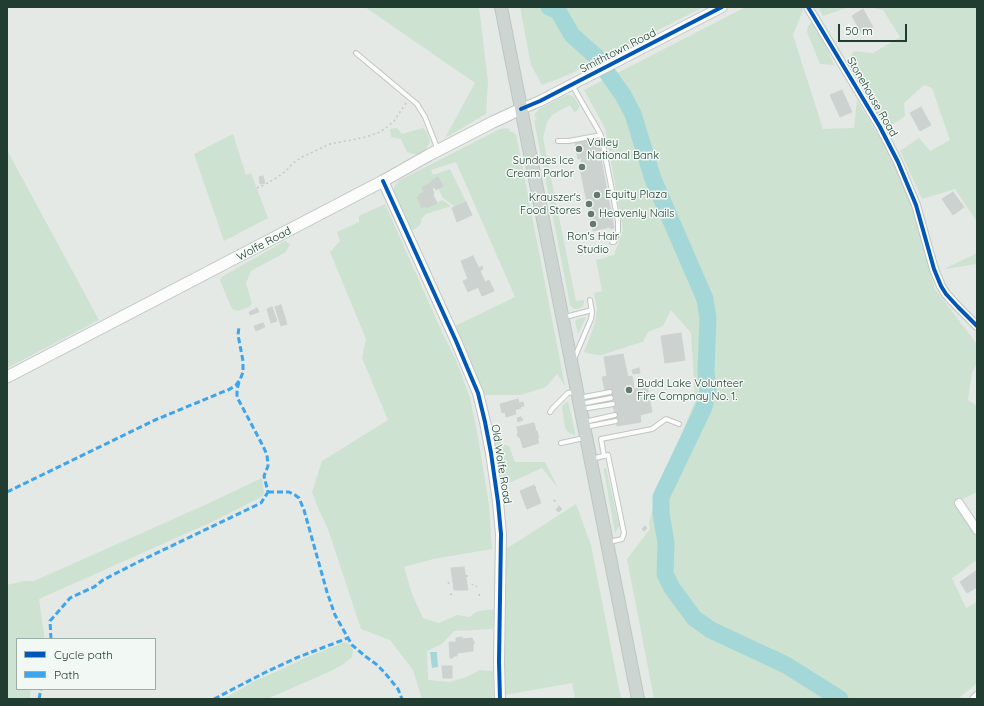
<!DOCTYPE html>
<style>
body{margin:0}
#map{position:relative;width:984px;height:706px;overflow:hidden;background:#e4e9e6;font-family:Quicksand,sans-serif}
canvas{display:block}
.frame{position:absolute;inset:0;border:8px solid #213d32;pointer-events:none}
.legend{position:absolute;left:16px;top:638px;width:140px;height:52px;box-sizing:border-box;background:#f2f8f4;border:1px solid #9eada6;margin:0;padding:5px 7px;list-style:none;font-size:12px;color:#213d32}
.legend li{display:flex;align-items:center;gap:8px;height:20px}
.legend b{width:20px;border:1px solid #9eada6}
.scale{position:absolute;left:838px;top:24px;width:69px;height:18px;box-sizing:border-box;border:2px solid #213d32;border-top:0;padding-left:5px;font-size:12px;line-height:14px;white-space:nowrap;color:#213d32;-webkit-text-stroke:3px #f2f8f4;paint-order:stroke}
</style>
<div id="map">
<canvas width="984" height="706"></canvas>
<div class="frame"></div>
<ul class="legend">
<li><b style="height:5px;background:#0057b8"></b>Cycle path</li>
<li><b style="height:5px;background:#3ea4eb"></b>Path</li>
</ul>
<div class="scale">50 m</div>
</div>
<script>
const g = document.querySelector('canvas').getContext('2d');
g.lineJoin = 'round';
function fillPath(path, color) { g.fillStyle = color; g.fill(path, 'evenodd'); }
const poly = rows => new Path2D(rows.map(r => 'M' + r).join(''));
function strokePath(path, color, width, dash) { g.strokeStyle = color; g.lineWidth = width; g.lineCap = dash ? 'butt' : 'round'; g.setLineDash(dash || []); g.stroke(path); }
function drawText(font, color, halo, rows, align = 'center') {
  g.font = font + ' Quicksand,sans-serif'; g.lineWidth = 3; g.setLineDash([]); g.textBaseline = 'middle'; g.strokeStyle = halo; g.fillStyle = color; for (const [text, x, y, turn = 0] of rows) {
    g.save(); g.translate(x, y); g.rotate((+turn || 0) * Math.PI / 180); g.textAlign = isNaN(turn) ? turn : align; if (halo) g.strokeText(text, 0, 0); g.fillText(text, 0, 0); g.restore();
  }
}
fillPath(poly([
 [365,7,479,7,488,81,486,114,445,138,475,83],
 [520,7,704,7,568,75,542,85,531,65],
 [746,7,802,7,803,10,793,35,823,129,854,128,857,100,898,167,917,221,935,289,977,344,977,363,972,373,968,400,977,406,977,492,957,502,977,536,977,560,952,578,966,608,977,602,977,683,958,699,654,699,627,559,650,529,649,523,656,496,695,401,691,333,671,310,663,326,648,332,643,342,632,345,602,355,596,355,584,352,593,329,596,317,597,308,594,293,602,291,596,260,614,255,623,230,605,128,584,90],
 [818,7,849,7,823,16],
 [868,7,977,7,977,222,955,189,922,199,900,151,919,138,930,151,950,140,932,88,924,85,904,103,905,116,886,129,848,60,854,51,873,53,900,37,883,10],
 [811,23,813,23,822,37,834,65,820,64,807,32,808,26],
 [566,95,570,95,574,97,579,105,579,107,577,111,574,112,570,105,552,115,547,122,543,138,576,301,584,300,584,301,583,306,580,308,577,309,574,309,570,305,534,120,537,119,536,117,534,118,535,114,539,109],
 [397,128,402,134,423,128,427,132,430,140,426,151,417,155,407,152,401,139,391,137,390,129],
 [505,128,510,129,509,131,511,132,512,131,516,135,517,139,565,386,557,374,546,387,521,395,484,395,455,326,515,297,456,162,431,170,433,175,450,169,466,202,455,207,443,198,438,188,442,186,438,178,431,181,432,182,422,187,424,192,419,194,420,196,417,197,422,208,425,206,426,208,442,200,451,206,426,214,422,218,420,225,415,229,411,230,394,192,394,187,396,184,400,180,500,129],
 [233,134,246,175,251,173,268,218,224,241,194,154],
 [7,150,99,320,7,368],
 [385,204,441,330,456,360,470,398,478,437,489,505,492,549,433,559,404,567,412,594,423,618,439,623,457,615,469,617,478,611,495,609,493,629,454,631,442,644,427,651,428,680,450,682,466,677,480,670,493,671,494,699,422,699,413,670,390,640,361,629,328,529,318,508,312,492,322,461,388,420,362,358,366,339,330,252,340,241,337,232,359,222,359,216],
 [285,241,290,244,286,252,251,271,246,283,252,304,249,307,238,311,232,309,224,290,220,280,223,276],
 [977,253,977,264,944,269],
 [586,317,578,334,575,321,578,319],
 [568,401,575,432,575,435,574,435,568,432,565,428,563,414,562,406],
 [492,432,502,444,509,446,515,462,545,462,558,488,542,468,507,484,505,508],
 [604,468,606,468,619,525,617,530,615,533,604,471],
 [262,478,264,493,262,497,259,498,214,521,39,599,44,634,44,639,17,639,17,689,31,689,30,692,30,699,7,699,7,585,23,581,34,581,207,504],
 [576,504,591,545,621,699,575,699,572,683,505,695,503,551],
 [345,642,350,645,353,650,352,657,344,664,331,671,267,699,223,699,255,681,278,671,305,658]
]), '#cde2d1');
fillPath(poly([
 [430,652,437,652,438,667,432,668]
]), '#a4d7d7');
strokePath(poly([
 [549,7,558,11,572,35,601,61],
 [608,74,623,95,633,114,653,179,705,299,708,318,706,371,708,391,704,407,661,497,661,513,666,543,665,574,672,588,694,618,711,630,786,665,840,699]
]), '#a4d7d7', 17);
const building = poly([
 [863,9,873,27,862,34,852,16,863,9],
 [842,90,852,112,840,117,830,95,842,90],
 [921,107,931,125,920,131,910,113,921,107],
 [590,138,590,140,599,138,601,154,600,154,614,228,611,229,610,227,593,231,579,164,580,164,582,159,582,158,578,159,575,142,584,141,584,139,590,138],
 [263,176,265,183,260,184,259,177,263,176],
 [438,177,443,186,436,190,434,187,432,188,434,194,433,195,437,203,426,208,425,206,422,208,417,197,420,196,419,194,424,192,422,187,432,182,431,181,438,177],
 [953,192,964,207,953,215,942,199,953,192],
 [466,202,472,215,457,222,452,208,466,202],
 [473,256,479,268,482,266,483,269,480,271,485,282,489,280,494,291,482,296,478,287,468,292,463,281,468,279,461,261,473,256],
 [281,305,287,324,281,326,275,307,281,305],
 [272,307,277,321,271,323,267,309,272,307],
 [257,308,259,312,250,315,249,312,257,308],
 [263,323,265,327,256,331,254,326,263,323],
 [681,333,685,360,665,363,661,336,681,333],
 [623,354,628,377,632,376,634,389,647,386,652,412,640,415,641,422,617,426,610,389,605,390,602,377,607,376,604,357,623,354],
 [639,368,640,373,633,374,632,370,639,368],
 [518,399,519,403,523,402,524,406,520,407,521,408,515,410,516,414,506,417,505,412,502,413,500,404,518,399],
 [521,417,523,420,518,422,517,418,521,417],
 [533,423,534,423,536,431,537,431,539,438,537,438,539,443,523,448,520,437,518,437,517,434,518,433,517,427,533,423],
 [534,485,541,503,527,509,520,491,534,485],
 [559,506,562,509,559,512,556,510,559,506],
 [645,526,647,528,644,531,642,529,645,526],
 [464,567,468,590,454,590,451,568,464,567],
 [977,570,977,587,967,593,960,582,977,570],
 [462,637,462,639,472,638,473,641,474,641,474,644,473,644,473,651,457,653,457,656,453,656,453,658,450,658,449,642,456,642,456,638,462,637],
 [442,666,452,666,452,678,443,678,442,666]
]);
fillPath(building, '#ccd2cf');
strokePath(building, '#ccd2cf', 1);
const service = poly([
 [356,53,417,104,425,117,438,150],
 [572,85,601,135,618,221,618,231,614,242,612,242],
 [558,141,569,141,601,135],
 [565,317,592,310],
 [574,359,591,319,592,313,590,300],
 [579,398,610,392],
 [580,404,611,398],
 [582,409,613,404],
 [550,412,553,408,568,393,575,392],
 [584,422,615,415],
 [585,427,616,421],
 [561,443,584,438],
 [604,456,601,439,652,429,666,419,679,424],
 [591,459,608,455,624,533,622,539,609,542]
]);
const minor = poly([
 [808,7,880,127,898,162,916,205,934,269,941,286,946,294,958,307,977,326],
 [959,503,977,530],
 [974,699,977,696]
]);
const tertiary = poly([
 [521,109,540,101,722,7],
 [383,181,456,341,472,379,478,393,485,422,491,453,498,502,501,534,499,662,500,699]
]);
const secondary = poly([
 [7,377,383,181,429,155,493,122,521,109]
]);
const primary = poly([
 [501,7,638,699]
]);
strokePath(service, '#c1c6c3', 6);
strokePath(minor, '#c1c6c3', 10);
strokePath(tertiary, '#c1c6c3', 12);
strokePath(secondary, '#bfc7c3', 13);
strokePath(primary, '#bcc5c2', 14);
strokePath(poly([
 [257,188,266,184,276,178,286,171,293,163,302,157,330,144,366,137,380,132,387,127,394,121,406,103],
 [535,488,536,487],
 [554,500,556,502],
 [466,576,468,576],
 [448,582,449,584],
 [472,584,473,585],
 [476,586,477,587],
 [450,594,455,595],
 [479,594,480,597]
]), '#c1c9c4', 1.5, [2, 3]);
strokePath(service, '#fbfcfb', 4);
strokePath(minor, '#fbfcfb', 8);
strokePath(tertiary, '#fbfcfb', 10);
strokePath(secondary, '#fbfcfb', 11);
strokePath(primary, '#cdd5d2', 12);
strokePath(poly([
 [239,382,237,390,237,397,263,446,267,455,268,466,264,476,268,492],
 [7,492,155,420,230,389,236,385,240,380,243,372,243,361,238,335,239,327],
 [268,492,289,492,295,495,299,498,304,510,327,592,335,615,352,645,365,656,376,664,385,673,398,689,402,699],
 [51,639,50,621,70,598,94,587,103,580,138,562,261,503,268,492],
 [39,699,41,689],
 [214,699,264,673,296,658,348,638]
]), '#3ea4eb', 3, [6, 3]);
strokePath(poly([
 [808,7,880,127,898,162,916,205,934,269,941,286,946,294,958,307,977,326],
 [521,109,540,101,722,7],
 [383,181,456,341,472,379,478,393,485,422,491,453,498,502,501,534,499,662,500,699]
]), '#0057b8', 4);
for (const [x, y, r, color] of [
 [579,149,4,"#657971"],
 [582,167,4,"#657971"],
 [597,195,4,"#657971"],
 [589,204,4,"#657971"],
 [591,214,4,"#657971"],
 [593,224,4,"#657971"],
 [629,390,4,"#657971"]
]) { const dot = new Path2D(); dot.arc(x, y, r, 0, 2 * Math.PI); g.fillStyle = color; g.fill(dot); strokePath(dot, '#f2f8f4', 1.5); }
drawText('11px', '#213d32', '#f2f8f4', [
 ["Smithtown Road",618,51,-27],
 ["Stonehouse Road",872,97,60],
 ["Wolfe Road",264,244,-28],
 ["Old Wolfe Road",501,464,81]
]);
drawText('11px', '#213d32', '#f2f8f4', [
 ["Valley",587,143],
 ["National Bank",587,156],
 ["Sundaes Ice",574,161,"right"],
 ["Cream Parlor",574,174,"right"],
 ["Equity Plaza",605,195],
 ["Krauszer's",581,198,"right"],
 ["Food Stores",581,211,"right"],
 ["Heavenly Nails",599,214],
 ["Ron's Hair",593,237,"center"],
 ["Studio",593,250,"center"],
 ["Budd Lake Volunteer",637,384],
 ["Fire Compnay No. 1.",637,397]
], 'left');
</script>
